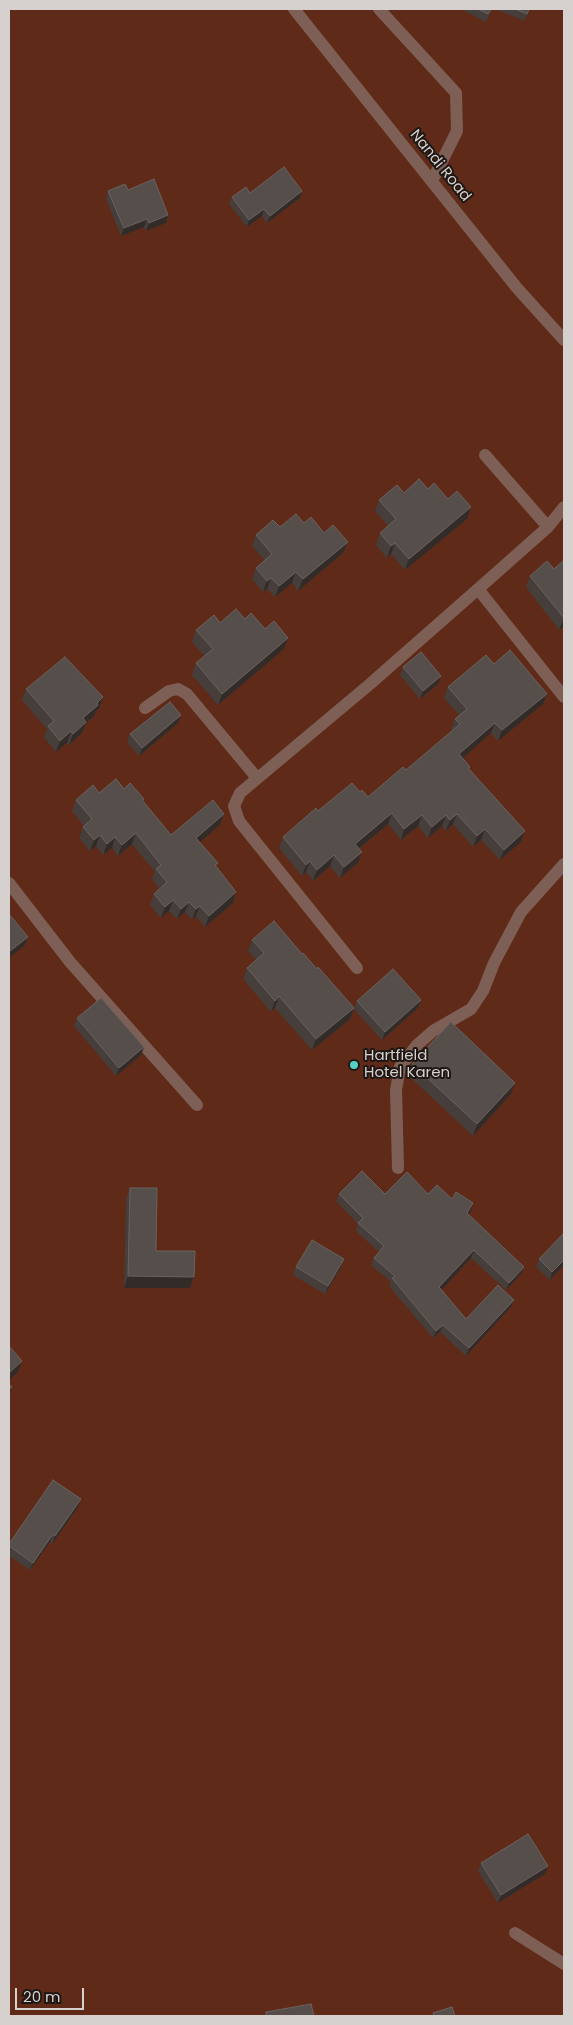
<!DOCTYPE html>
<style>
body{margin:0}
#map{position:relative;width:573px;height:2025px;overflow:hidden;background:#27201d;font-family:Poppins,sans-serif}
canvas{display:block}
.frame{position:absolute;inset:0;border:10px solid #d6d1cf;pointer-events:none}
.scale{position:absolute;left:15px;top:1988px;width:69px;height:22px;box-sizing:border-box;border:2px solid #d6d1cf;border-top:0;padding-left:6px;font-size:15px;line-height:18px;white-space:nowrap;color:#d6d1cf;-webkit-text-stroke:4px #1e1714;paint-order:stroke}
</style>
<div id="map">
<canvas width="573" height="2025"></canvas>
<div class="frame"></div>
<div class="scale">20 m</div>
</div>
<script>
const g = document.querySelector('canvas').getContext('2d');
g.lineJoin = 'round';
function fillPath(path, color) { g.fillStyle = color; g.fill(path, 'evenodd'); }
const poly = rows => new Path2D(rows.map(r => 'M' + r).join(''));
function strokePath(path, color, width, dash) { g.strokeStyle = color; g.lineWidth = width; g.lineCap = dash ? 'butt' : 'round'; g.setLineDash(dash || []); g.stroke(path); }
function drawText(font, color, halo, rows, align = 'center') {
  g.font = font + ' Poppins,sans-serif'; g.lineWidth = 4; g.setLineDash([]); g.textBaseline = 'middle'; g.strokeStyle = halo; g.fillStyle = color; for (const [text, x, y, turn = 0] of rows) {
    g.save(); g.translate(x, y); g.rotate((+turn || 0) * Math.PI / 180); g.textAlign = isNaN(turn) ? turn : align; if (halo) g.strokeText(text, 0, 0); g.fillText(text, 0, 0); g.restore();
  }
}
fillPath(poly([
 [9,9,564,9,564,2016,9,2016]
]), '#602a19');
strokePath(poly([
 [294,9,517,288,564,340],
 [379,9,456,93,457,131,432,181],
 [485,455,548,527],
 [478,589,564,697],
 [145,708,169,691,178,689,187,694,257,778],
 [9,883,70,962,197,1105],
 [357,968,239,821,234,806,240,793,370,684,478,589,548,527,564,507],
 [398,1168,396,1090,400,1067,417,1045,433,1031,471,1009,483,991,494,963,521,912,564,864],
 [515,1933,564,1964]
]), '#7d5f55', 12);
fillPath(poly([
 [461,9,492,9,486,22],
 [496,9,530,9,524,21],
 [128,190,168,215,166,223,146,231,144,227,121,236,106,199,108,191],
 [302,191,300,198,267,223,262,216,247,227,229,204,232,197,250,193],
 [428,489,448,499,467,519,405,570,391,554,387,558,376,545,380,533,388,526,375,511,379,500,404,493],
 [304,523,324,533,348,542,343,553,298,591,292,583,275,597,267,589,263,592,252,579,256,568,265,561,252,546,256,535,280,527],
 [564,560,564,626,559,630,526,587,530,576,554,569],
 [245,619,265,629,288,638,284,649,218,705,192,675,196,663,205,656,192,642,196,630,220,623],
 [494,664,547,694,543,704,498,741,491,733,462,758,470,767,469,769,525,831,521,842,500,860,481,840,473,847,453,824,446,831,442,826,428,838,418,826,401,840,388,824,359,849,358,863,340,878,330,866,313,881,306,872,302,876,279,848,283,837,318,811,360,792,368,797,406,770,452,731,451,730,455,719,459,715,444,698,448,687],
 [403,667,438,684,420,699,400,675],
 [26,689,99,709,96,711,94,716,86,723,82,733,69,745,67,743,56,752,44,737,47,729,22,700],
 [178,723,139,756,127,742,130,734],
 [124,789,144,799,143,801,171,835,224,814,220,825,199,842,218,863,216,867,236,892,233,903,205,927,196,916,192,920,185,912,177,919,169,911,161,918,150,905,154,894,160,889,152,879,155,872,132,844,118,856,112,848,103,855,96,846,90,851,79,838,83,827,84,826,72,811,76,800,99,793],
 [252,940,302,954,354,1008,350,1019,312,1050,275,1008,271,1012,243,979,247,968,256,960,248,951],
 [421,1000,418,1008,382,1040,354,1009,357,1001],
 [77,1018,144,1047,141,1055,116,1076,74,1026],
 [412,1064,511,1094,473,1136,408,1075],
 [130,1188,156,1251,194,1277,190,1288,124,1288,126,1199],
 [339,1194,428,1194,452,1199,471,1211,468,1215,521,1274,506,1290,471,1258,441,1290,466,1319,511,1307,466,1356,440,1332,433,1338,389,1286,391,1282,371,1265,374,1258,379,1252,356,1231,358,1224,336,1201],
 [344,1259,341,1267,325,1294,293,1275,296,1267],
 [539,1259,564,1265,550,1280,536,1267],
 [78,1507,52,1544,50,1542,30,1570,9,1556,9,1544],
 [481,1863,548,1866,545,1874,498,1903,478,1871]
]), '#463e3b');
fillPath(poly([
 [302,191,300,198,267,223,270,216],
 [264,209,262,216,247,227,249,220],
 [168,215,166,223,146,231,149,223],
 [147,219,144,227,121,236,124,228],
 [471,507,467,519,405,570,409,559],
 [348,542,343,553,298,591,303,579],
 [395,543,391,554,387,558,391,546],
 [296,572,292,583,275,597,279,586],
 [271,578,267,589,263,592,267,581],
 [564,618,564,626,559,630],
 [288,638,284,649,218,705,222,694],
 [441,676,438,684,420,699,423,691],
 [547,694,543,704,498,741,502,730],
 [103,697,99,709,96,711,94,716,86,723,82,733,69,745,73,734,83,718,97,703],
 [181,715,178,723,139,756,142,748],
 [495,723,491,733,455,765,459,754],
 [71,731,67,743,56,752,60,741],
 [392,813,388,824,351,855,355,844],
 [224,814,220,825,192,849,196,838],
 [457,814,453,824,446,831,450,820],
 [422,815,418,826,401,840,404,829],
 [446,815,442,826,428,838,432,827],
 [485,829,481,840,473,847,477,836],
 [525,831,521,842,500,860,504,850],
 [136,833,132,844,118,856,122,845],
 [100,835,96,846,90,851,94,840],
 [115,837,112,848,103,855,107,844],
 [362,852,358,863,340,878,344,867],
 [334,855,330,866,313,881,317,870],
 [310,861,306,872,302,876,306,865],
 [236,892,233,903,205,927,209,916],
 [173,900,169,911,161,918,165,907],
 [189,902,185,912,177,919,181,909],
 [200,906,196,916,192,920,196,909],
 [28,937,25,945,9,958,10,951],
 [279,996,275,1008,271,1012,275,1001],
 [421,1000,418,1008,382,1040,385,1032],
 [354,1008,350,1019,312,1050,316,1039],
 [144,1047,141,1055,116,1076,119,1068],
 [515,1083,511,1094,473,1136,477,1124],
 [473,1203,471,1211,464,1221,467,1213],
 [474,1250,471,1258,437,1295,439,1287],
 [344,1259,341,1267,325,1294,328,1286],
 [564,1260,564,1265,550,1280,552,1272],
 [524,1267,521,1274,506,1290,509,1283],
 [128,1276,194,1277,190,1288,124,1288],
 [514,1300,511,1307,466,1356,469,1348],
 [443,1325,440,1332,433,1338,436,1331],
 [22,1361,18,1372,9,1380,9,1373],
 [12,1387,9,1396,9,1390],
 [81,1499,78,1507,52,1544,55,1536],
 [53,1534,50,1542,30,1570,33,1563],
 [548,1866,545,1874,498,1903,501,1895]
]), '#332b28');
const building = poly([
 [478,9,491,9,488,14,478,9],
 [515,9,529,9,527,14,515,9],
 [284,167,302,191,270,216,264,209,249,220,232,197,246,187,250,193,284,167],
 [154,179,168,215,149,223,147,219,124,228,108,191,125,184,128,190,154,179],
 [419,479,428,489,434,483,448,499,457,491,471,507,409,559,395,543,391,546,380,533,396,519,379,500,397,485,404,493,419,479],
 [296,514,304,523,311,517,324,533,333,525,348,542,303,579,296,572,279,586,271,578,267,581,256,568,272,554,256,535,273,520,280,527,296,514],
 [564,560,564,618,530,576,547,561,554,569,564,560],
 [236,609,245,619,251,613,265,629,274,621,288,638,222,694,196,663,213,649,196,630,214,615,220,623,236,609],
 [510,650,547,694,502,730,495,723,459,754,470,767,468,768,525,831,504,850,485,829,477,836,457,814,450,820,446,815,432,827,422,815,404,829,392,813,355,844,362,852,344,867,334,855,317,870,310,861,306,865,283,837,316,808,318,811,352,783,360,792,362,790,368,797,403,767,406,770,460,724,455,719,467,709,448,687,486,655,494,664,510,650],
 [421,652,441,676,423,691,403,667,421,652],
 [65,657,103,697,97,703,98,705,83,718,86,722,73,734,71,731,60,741,48,726,54,721,26,689,65,657],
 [170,702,181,715,142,748,130,734,170,702],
 [116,779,124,789,130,783,144,799,142,800,171,835,213,800,224,814,196,838,218,863,215,865,236,892,209,916,200,906,196,909,189,902,181,909,173,900,165,907,154,894,167,882,156,869,161,865,136,833,122,845,115,837,107,844,100,835,94,840,83,827,92,819,76,800,93,785,99,793,116,779],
 [9,914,28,937,10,951,9,949,9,914],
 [274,921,302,954,303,953,317,969,318,967,354,1008,316,1039,279,996,275,1001,247,968,264,953,252,940,274,921],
 [393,969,421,1000,385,1032,357,1001,393,969],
 [101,998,144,1047,119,1068,77,1018,101,998],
 [451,1022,515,1083,477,1124,412,1064,451,1022],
 [362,1171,385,1194,407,1172,428,1194,437,1185,452,1199,456,1192,473,1203,467,1213,524,1267,509,1283,474,1250,439,1287,466,1319,498,1285,514,1300,469,1348,443,1325,436,1331,392,1278,395,1276,374,1258,384,1246,358,1223,363,1218,339,1194,362,1171],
 [130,1188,157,1188,156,1251,195,1251,194,1277,128,1276,130,1188],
 [563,1234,564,1236,564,1260,552,1272,539,1259,563,1234],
 [312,1240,344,1259,328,1286,296,1267,312,1240],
 [9,1346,22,1361,9,1373,9,1346],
 [9,1384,12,1387,9,1390,9,1384],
 [53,1480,81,1499,55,1536,53,1534,33,1563,9,1546,9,1544,53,1480],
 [528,1834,548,1866,501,1895,481,1863,528,1834],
 [311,2004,314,2016,266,2016,266,2012,311,2004],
 [452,2007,455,2016,434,2016,433,2013,452,2007]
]);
fillPath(building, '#554e4b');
strokePath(building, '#6a6260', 1);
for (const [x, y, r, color] of [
 [354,1065,5,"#55cec4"]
]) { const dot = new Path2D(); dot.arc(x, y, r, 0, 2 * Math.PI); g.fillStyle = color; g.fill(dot); strokePath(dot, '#1e1714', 2); }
drawText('15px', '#d6d1cf', '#1e1714', [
 ["Nandi Road",440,166,51]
]);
drawText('15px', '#d6d1cf', '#1e1714', [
 ["Hartfield",364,1056],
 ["Hotel Karen",364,1073]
], 'left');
</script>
